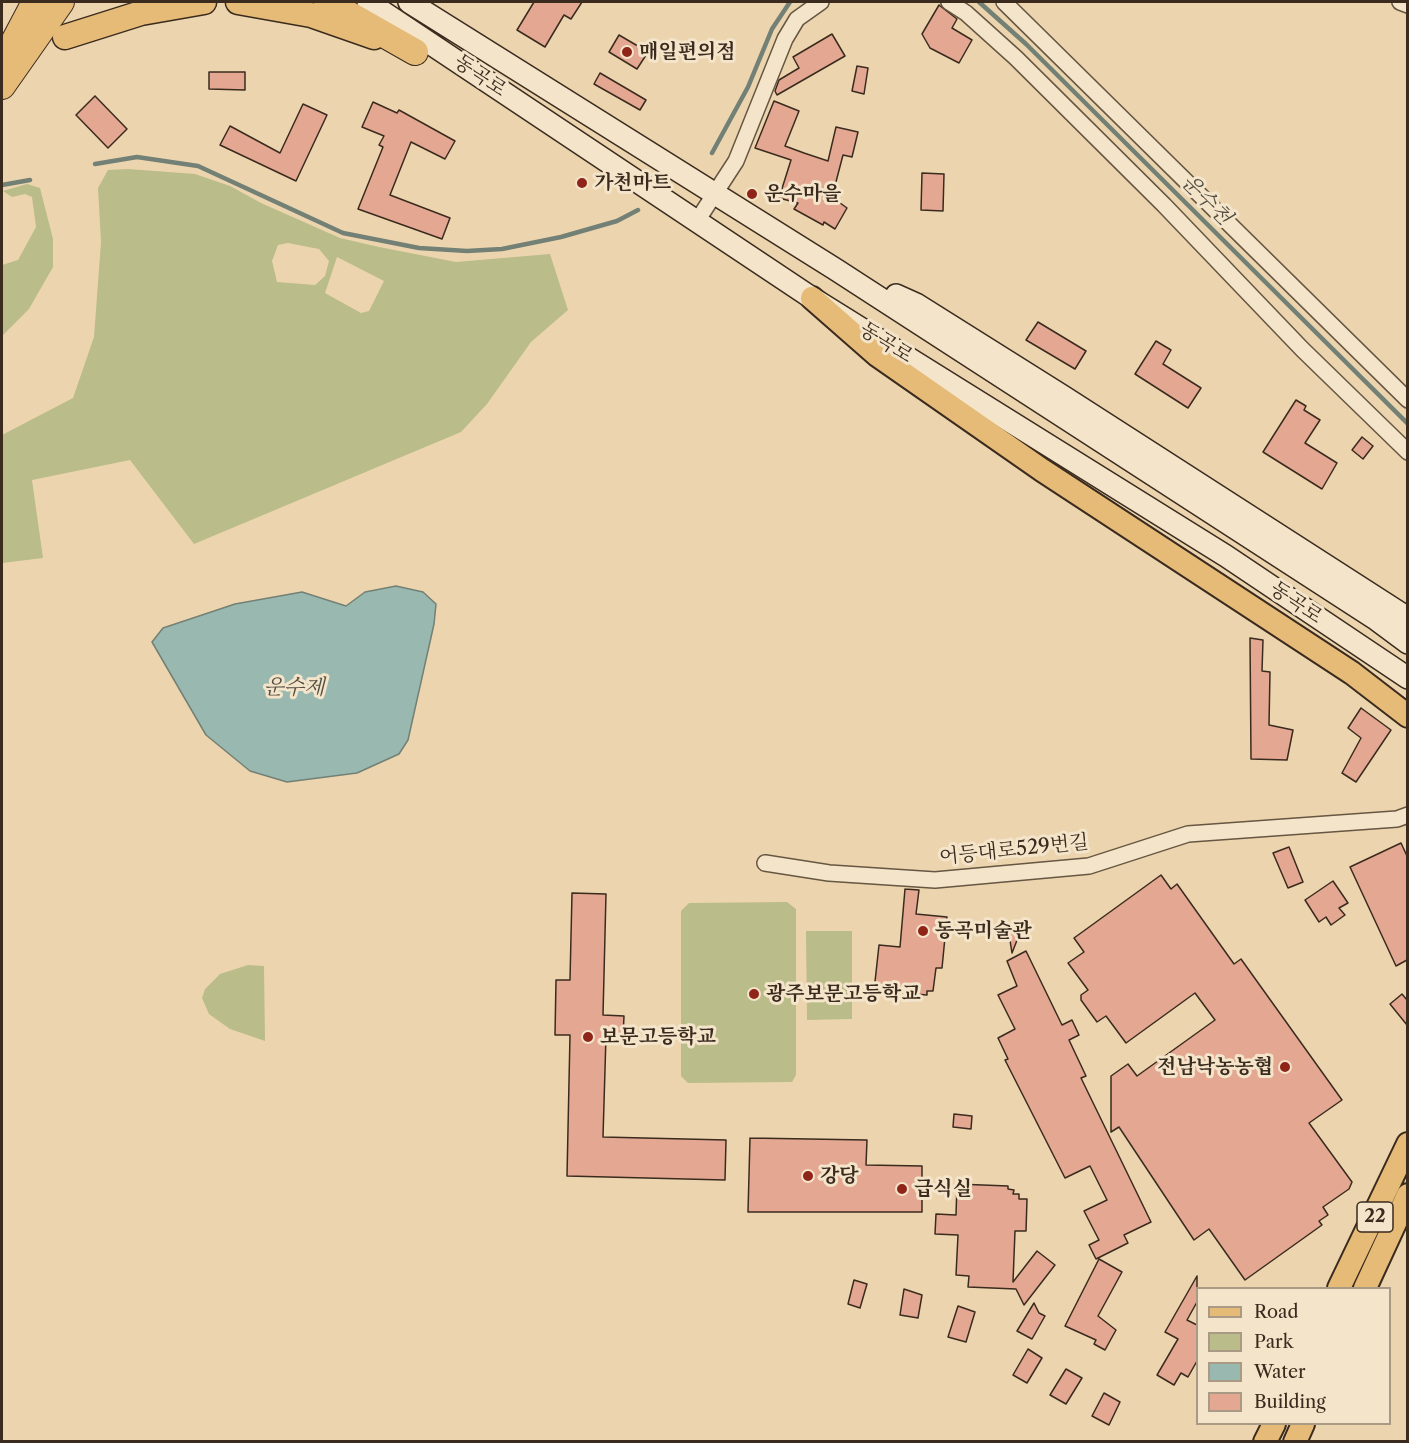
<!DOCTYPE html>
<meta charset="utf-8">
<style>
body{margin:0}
#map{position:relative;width:1409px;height:1443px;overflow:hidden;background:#ecd5ae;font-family:"Libre Caslon Text",serif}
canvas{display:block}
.frame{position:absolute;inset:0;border:3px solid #3a2b1e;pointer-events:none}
.legend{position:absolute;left:1196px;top:1287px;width:195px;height:138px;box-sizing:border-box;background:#f3e4ca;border:2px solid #a99a85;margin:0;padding:8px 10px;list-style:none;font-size:18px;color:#3a2b1e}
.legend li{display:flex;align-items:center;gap:12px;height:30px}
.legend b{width:30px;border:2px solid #a99a85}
</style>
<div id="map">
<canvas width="1409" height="1443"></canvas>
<div class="frame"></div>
<ul class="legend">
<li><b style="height:8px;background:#e6ba77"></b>Road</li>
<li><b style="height:16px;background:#babc89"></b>Park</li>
<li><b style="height:16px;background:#99b8af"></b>Water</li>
<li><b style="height:16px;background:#e3a792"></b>Building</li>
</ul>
</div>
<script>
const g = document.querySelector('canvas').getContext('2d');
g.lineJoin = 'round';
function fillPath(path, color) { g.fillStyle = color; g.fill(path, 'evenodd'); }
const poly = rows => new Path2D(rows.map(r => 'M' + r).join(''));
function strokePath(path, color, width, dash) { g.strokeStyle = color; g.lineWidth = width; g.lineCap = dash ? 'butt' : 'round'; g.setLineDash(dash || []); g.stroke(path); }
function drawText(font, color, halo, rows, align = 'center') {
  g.font = font + ' "Libre Caslon Text","Noto Serif KR",serif'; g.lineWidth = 6; g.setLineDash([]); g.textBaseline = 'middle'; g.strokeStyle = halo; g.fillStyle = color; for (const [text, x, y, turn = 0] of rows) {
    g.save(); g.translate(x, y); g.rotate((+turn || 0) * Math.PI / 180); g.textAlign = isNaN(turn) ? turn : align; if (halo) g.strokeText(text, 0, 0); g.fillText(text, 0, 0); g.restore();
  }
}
fillPath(poly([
 [128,169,195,174,230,186,261,203,340,238,379,247,456,262,550,254,568,310,531,342,487,404,461,432,194,544,130,460,32,480,43,558,2,563,2,435,73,398,94,337,101,242,98,188,108,170],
 [288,243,319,249,329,261,325,276,315,285,277,282,272,261,278,245],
 [337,257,384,281,369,311,361,313,325,293],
 [27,184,40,188,53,239,53,267,29,309,2,336,2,265,18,260,36,227,32,197,25,194,12,197,3,191],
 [787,902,796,909,796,1075,792,1082,688,1083,681,1076,681,911,689,903],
 [806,931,852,931,852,1019,807,1020],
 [248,965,264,966,265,1041,230,1029,209,1014,202,998,205,989,220,974]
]), '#babc89');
const water = poly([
 [396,586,423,592,436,604,434,624,408,740,399,754,357,773,287,782,250,771,206,735,152,642,163,628,235,604,302,592,346,606,365,592,396,586]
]);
fillPath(water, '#99b8af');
strokePath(water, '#738075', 1.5);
strokePath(poly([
 [979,2,1026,44,1408,424],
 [712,153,748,87,772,29,790,2],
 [95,164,137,157,198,166,343,233,419,248,467,251,502,249,561,237,617,221,638,210],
 [2,185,30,180]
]), '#738075', 4.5);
const building = poly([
 [534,2,582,2,571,19,564,15,545,47,517,30,534,2],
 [939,5,957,19,952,28,972,40,959,63,930,48,922,34,939,5],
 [832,34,845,56,777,95,775,91,779,80,799,68,793,57,832,34],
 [619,35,648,52,637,69,609,52,619,35],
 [857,66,868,68,864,94,852,91,857,66],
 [209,72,245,72,245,90,209,89,209,72],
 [600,73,646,100,640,110,594,84,600,73],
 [95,96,127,129,108,148,76,115,95,96],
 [774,101,799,111,785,146,804,153,828,161,836,127,858,132,852,157,843,155,832,197,847,208,835,229,824,222,823,225,794,209,798,203,779,198,791,160,755,148,774,101],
 [373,102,397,113,399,110,455,141,445,159,411,142,390,195,450,218,442,239,358,209,383,147,379,145,384,136,362,127,373,102],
 [303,104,327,115,296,181,220,145,230,126,280,153,303,104],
 [922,173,944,174,943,211,921,210,922,173],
 [1038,322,1086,351,1075,369,1026,340,1038,322],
 [1156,341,1171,350,1163,364,1201,388,1188,408,1135,374,1156,341],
 [1296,400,1306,406,1304,410,1320,420,1305,443,1337,463,1322,489,1263,452,1296,400],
 [1362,437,1373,446,1363,459,1352,450,1362,437],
 [1250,638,1263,640,1262,671,1270,672,1269,725,1293,730,1287,760,1251,759,1250,638],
 [1361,708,1391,730,1356,782,1342,773,1361,738,1348,728,1361,708],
 [1401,843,1407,856,1407,960,1396,966,1350,867,1401,843],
 [1289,847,1303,882,1288,888,1273,853,1289,847],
 [1161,875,1171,889,1177,884,1234,964,1241,959,1342,1100,1309,1123,1352,1182,1349,1189,1323,1207,1328,1215,1319,1221,1322,1225,1245,1280,1209,1229,1194,1240,1119,1127,1111,1132,1111,1076,1128,1064,1137,1076,1215,1020,1195,993,1126,1043,1106,1016,1097,1022,1081,1000,1081,995,1088,990,1068,963,1084,952,1074,938,1161,875],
 [1333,881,1348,903,1339,908,1345,915,1331,925,1326,917,1319,922,1305,900,1333,881],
 [905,889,919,890,916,914,947,917,942,968,936,968,933,991,927,991,927,995,874,991,879,945,900,947,905,889],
 [572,893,606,894,603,1015,624,1016,623,1037,606,1036,603,1137,726,1140,725,1180,567,1176,570,1035,555,1035,556,980,570,980,572,893],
 [1015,922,1021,930,1012,953,1008,928,1015,922],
 [1026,951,1062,1025,1072,1020,1079,1035,1069,1040,1086,1076,1081,1078,1151,1222,1124,1235,1128,1243,1096,1259,1089,1245,1099,1240,1084,1211,1107,1200,1090,1166,1065,1178,1005,1060,1008,1059,998,1038,1015,1029,998,995,1017,986,1007,961,1026,951],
 [1402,994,1407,1000,1407,1025,1390,1004,1402,994],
 [954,1114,972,1116,971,1129,953,1127,954,1114],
 [750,1138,867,1140,866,1165,922,1166,922,1212,748,1212,750,1138],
 [957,1184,1008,1186,1008,1189,1014,1190,1013,1194,1019,1194,1019,1199,1027,1199,1026,1231,1015,1231,1013,1282,1037,1251,1055,1265,1024,1305,1016,1289,968,1287,969,1276,956,1275,958,1235,935,1234,936,1214,956,1215,957,1184],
 [1099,1259,1122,1272,1098,1316,1116,1330,1105,1350,1094,1344,1096,1340,1065,1326,1099,1259],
 [1197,1276,1197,1302,1187,1320,1197,1325,1197,1361,1188,1377,1181,1373,1174,1385,1157,1375,1178,1339,1165,1332,1197,1276],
 [854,1280,867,1284,860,1308,848,1304,854,1280],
 [904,1289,922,1295,918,1318,900,1315,904,1289],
 [1034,1303,1039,1313,1045,1316,1032,1339,1017,1331,1034,1303],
 [958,1306,975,1312,966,1342,948,1337,958,1306],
 [1028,1349,1042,1358,1027,1383,1013,1375,1028,1349],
 [1066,1369,1082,1378,1066,1404,1050,1395,1066,1369],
 [1104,1393,1120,1402,1109,1425,1092,1416,1104,1393]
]);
fillPath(building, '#e3a792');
strokePath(building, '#3a2b1e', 1.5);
const minor = poly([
 [949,2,966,13,1016,58,1164,205,1302,349,1408,452],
 [1004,2,1408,400],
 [1400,2,1408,5],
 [697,221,736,161,785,39,797,19,821,2],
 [765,863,829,873,935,880,1089,866,1188,834,1397,819,1408,815]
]);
const secondary = poly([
 [368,2,812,298,1226,556,1408,678],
 [409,2,835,269,1377,620,1408,643],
 [896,295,916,304,1064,397,1408,618]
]);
const primary = poly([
 [812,298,877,355,1042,470,1352,673,1408,716],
 [1339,1288,1408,1144],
 [1365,1288,1408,1195],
 [1265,1442,1274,1424],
 [1295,1442,1303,1424]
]);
const trunk = poly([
 [238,2,311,15,374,37],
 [65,37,141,13,204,2]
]);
const motorway = poly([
 [327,2,415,52],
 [6,57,35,2],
 [2,86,61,2]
]);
strokePath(minor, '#665642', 18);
strokePath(secondary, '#3a2b1e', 24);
strokePath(primary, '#3a2b1e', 26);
strokePath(trunk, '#3a2b1e', 27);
strokePath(motorway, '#3a2b1e', 28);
strokePath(minor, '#f3e4ca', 15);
strokePath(secondary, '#f3e4ca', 21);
strokePath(primary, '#e6ba77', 22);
strokePath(trunk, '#e6ba77', 24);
strokePath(motorway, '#e6ba77', 26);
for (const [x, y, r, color] of [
 [627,52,6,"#8f2418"],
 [582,183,6,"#8f2418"],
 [752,194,6,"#8f2418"],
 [923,931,6,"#8f2418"],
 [754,994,6,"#8f2418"],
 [588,1037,6,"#8f2418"],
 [1285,1067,6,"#8f2418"],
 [808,1176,6,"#8f2418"],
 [902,1189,6,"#8f2418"]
]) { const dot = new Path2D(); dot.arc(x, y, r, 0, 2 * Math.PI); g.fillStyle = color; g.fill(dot); strokePath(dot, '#f3e4ca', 2); }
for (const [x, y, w] of [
 [1375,1217,36]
]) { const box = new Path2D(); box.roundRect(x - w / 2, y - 15, w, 30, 4.5); g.fillStyle = '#f3e4ca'; g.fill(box); strokePath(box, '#3a2b1e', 1.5); }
drawText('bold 18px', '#3a2b1e', null, [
 ["22",1375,1217]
]);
drawText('bold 20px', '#3a2b1e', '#f3e4ca', [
 ["매일편의점",639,52],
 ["가천마트",594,183],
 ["운수마을",764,194],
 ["동곡미술관",935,931],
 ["광주보문고등학교",766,994],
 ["보문고등학교",600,1037],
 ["전남낙농농협",1273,1067,"right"],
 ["강당",820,1176],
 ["급식실",914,1189]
], 'left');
drawText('20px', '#3a2b1e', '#f3e4ca', [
 ["동곡로",480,76,34],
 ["동곡로",886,343,32],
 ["동곡로",1296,603,34],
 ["어등대로529번길",1014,850,-6]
]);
drawText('italic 21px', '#524e42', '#f3e4ca', [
 ["운수천",1206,200,45],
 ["운수제",294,688]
]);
</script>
